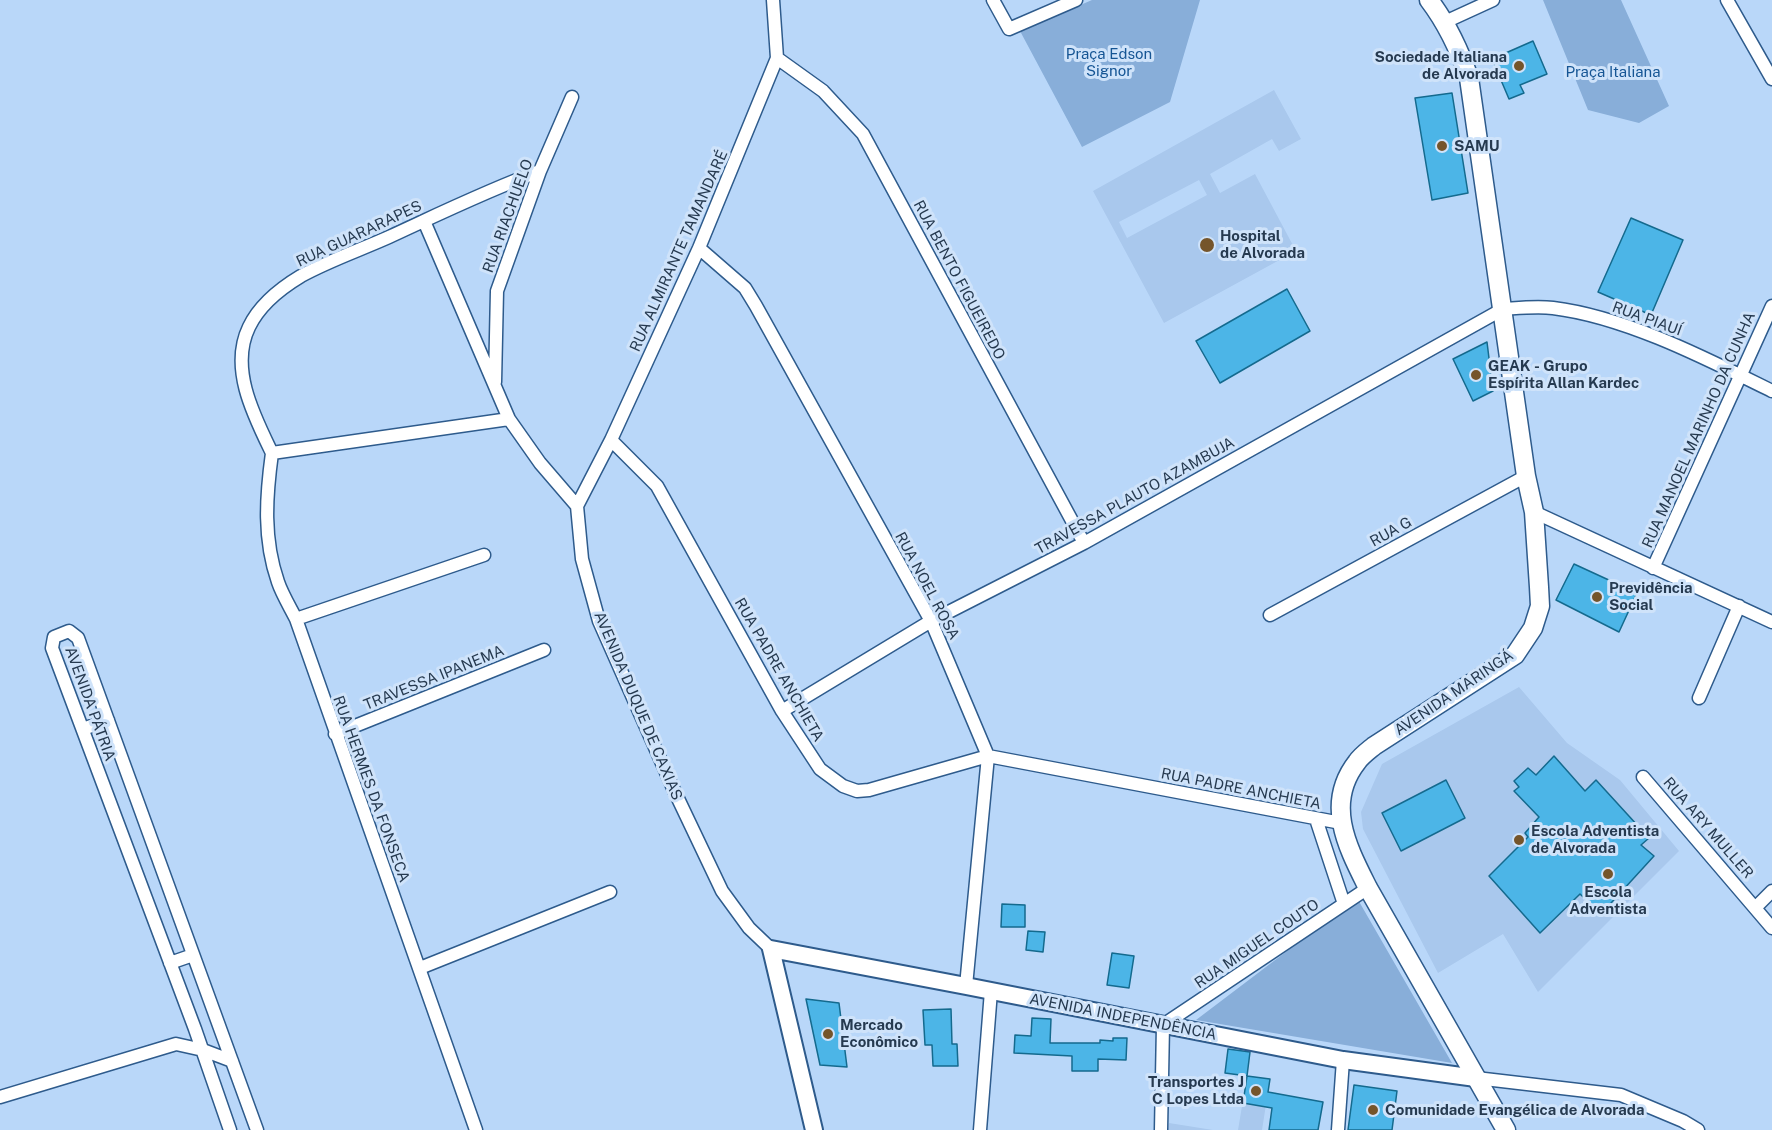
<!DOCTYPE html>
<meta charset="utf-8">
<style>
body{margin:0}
canvas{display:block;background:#b9d7f9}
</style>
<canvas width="1772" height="1130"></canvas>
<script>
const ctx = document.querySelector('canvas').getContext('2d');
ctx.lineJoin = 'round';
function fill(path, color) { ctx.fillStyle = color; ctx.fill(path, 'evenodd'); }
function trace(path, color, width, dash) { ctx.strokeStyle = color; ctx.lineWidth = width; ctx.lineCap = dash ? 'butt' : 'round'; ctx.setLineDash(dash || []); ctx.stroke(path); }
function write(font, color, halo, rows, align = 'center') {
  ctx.font = font + ' "Public Sans",sans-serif'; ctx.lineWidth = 6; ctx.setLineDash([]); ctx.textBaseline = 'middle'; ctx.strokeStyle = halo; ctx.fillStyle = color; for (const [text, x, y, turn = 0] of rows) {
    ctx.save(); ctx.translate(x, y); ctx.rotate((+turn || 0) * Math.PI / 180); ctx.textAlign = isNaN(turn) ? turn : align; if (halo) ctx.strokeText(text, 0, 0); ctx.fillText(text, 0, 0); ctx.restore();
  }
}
const built = new Path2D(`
 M1274,90L1301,139L1279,151L1272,139L1210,174L1220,193L1255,174L1296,251L1164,323L1093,191ZM1199,180L1207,195L1127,238L1119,222Z
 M1519,687L1567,743L1620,780L1679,851L1538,992L1503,934L1438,973L1363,829L1361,812L1382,764Z
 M1247,1076L1270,1079L1262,1130H1238Z
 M1169,1123L1213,1130H1168Z`);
const green = new Path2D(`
 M1092,0H1200L1170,102L1082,147L1020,31Z
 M1543,0H1621L1669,106L1639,123L1588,110Z
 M1357,898L1452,1063L1196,1020Z`);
const building = new Path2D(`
 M1533,41L1547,74L1520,85L1524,93L1509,99L1492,59Z
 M1452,93L1468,193L1432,200L1415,98Z
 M1631,218L1683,240L1651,315L1598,292Z
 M1287,289L1310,331L1220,383L1196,341Z
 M1487,342L1493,391L1473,401L1453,359Z
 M1574,564L1637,593L1619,632L1556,600Z
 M1554,756L1585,791L1596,780L1649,838L1641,845L1654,856L1601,914L1580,894L1540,933L1489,876L1528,837L1525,833L1539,817L1514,791L1519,787L1514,781L1528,768L1536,775Z
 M1446,780L1465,818L1401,851L1382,813Z
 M1002,904L1025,905V927H1001Z
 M1028,931L1045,932L1043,952L1026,950Z
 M1112,953L1134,956L1129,988L1107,985Z
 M806,999L839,1003L847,1067L820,1065Z
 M951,1009L952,1044H957L958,1066H933L932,1045H925L923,1010Z
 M1032,1018L1051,1019L1050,1043H1100V1040L1113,1041V1038H1127L1126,1060L1098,1059V1071H1072V1056L1014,1053L1015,1035L1031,1036Z
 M1228,1049L1250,1052L1247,1076L1225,1073Z
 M1247,1076L1270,1079L1268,1092L1323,1102L1318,1130H1269L1272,1108L1243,1103Z
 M1354,1085L1397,1091L1392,1130H1348Z`);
const minor = new Path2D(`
 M993,0L1009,29L1076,0
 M1727,0L1772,79
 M1445,22L1493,0
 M777,58L823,91L863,134L1084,543
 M424,221L509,419L540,463L577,506L582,559L599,621L673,788L722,891L749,928L771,949
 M699,248L745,288L756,306L931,621L988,756L966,986
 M495,382L497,291L540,171L572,97
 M509,419L272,453C254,416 229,368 249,327C259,306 281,288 301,276C328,261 360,250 389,237C439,214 488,190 540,171
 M611,440L657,486L782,711L820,769L843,786L857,791L869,790L988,756L1341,823
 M272,453C266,497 263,539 278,582C282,594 290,607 296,619L476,1130
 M577,506L611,440L699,248L777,58L773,0
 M1534,512L1772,622
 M1653,568L1772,306
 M1270,615L1526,476
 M296,619L484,555
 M1699,698L1739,606
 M782,711L931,621L1084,543L1503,309C1519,308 1537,306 1553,308C1626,317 1707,359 1772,391
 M83,729L108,720
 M335,734L544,650
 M1643,777L1772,928
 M1316,819L1344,904
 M1756,907L1772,891
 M170,963L193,955
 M420,968L610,892
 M1476,1078L1621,1095L1683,1121L1698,1130
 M0,1097L176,1044L203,1050L232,1061
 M230,1130L195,1029L52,648L54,637L69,631L78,638L257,1130
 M980,1130L991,991
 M1161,1130L1163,1025L1368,888
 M1338,1130L1343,1060`);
const tertiary = new Path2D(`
 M814,1130L771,949L966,986L1343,1060L1476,1078`);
const secondary = new Path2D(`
 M1429,0C1448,25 1459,49 1469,78L1526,476L1534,512L1539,587L1540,606L1533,628L1515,655L1374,746C1368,751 1361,756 1357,762C1324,804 1348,848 1368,888L1506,1130`);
const markers = [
 [1519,66,6,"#75552b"],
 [1442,146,6,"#75552b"],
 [1207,245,8,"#75552b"],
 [1476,375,6,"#75552b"],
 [1597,597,6,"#75552b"],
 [1519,840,6,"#75552b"],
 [1608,874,6,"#75552b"],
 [828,1034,6,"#75552b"],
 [1256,1091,6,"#75552b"],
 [1373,1110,6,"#75552b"]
];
const parkNames = [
 ["Praça Edson",1109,54],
 ["Signor",1109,71],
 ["Praça Italiana",1613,72]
];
const poiNames = [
 ["Sociedade Italiana",1507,57,"right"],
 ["de Alvorada",1507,74,"right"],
 ["SAMU",1454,146],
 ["Hospital",1220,236],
 ["de Alvorada",1220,253],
 ["GEAK - Grupo",1488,366],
 ["Espírita Allan Kardec",1488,383],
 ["Previdência",1609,588],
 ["Social",1609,605],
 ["Escola Adventista",1531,831],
 ["de Alvorada",1531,848],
 ["Escola",1608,892,"center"],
 ["Adventista",1608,909,"center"],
 ["Mercado",840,1025],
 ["Econômico",840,1042],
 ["Transportes J",1244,1082,"right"],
 ["C Lopes Ltda",1244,1099,"right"],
 ["Comunidade Evangélica de Alvorada",1385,1110]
];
const streetNames = [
 ["RUA RIACHUELO",508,216,-70],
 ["RUA GUARARAPES",359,234,-25],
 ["RUA ALMIRANTE TAMANDARÉ",679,251,-66],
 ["RUA BENTO FIGUEIREDO",959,280,62],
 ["RUA PIAUÍ",1647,319,20],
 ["RUA MANOEL MARINHO DA CUNHA",1699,430,-66],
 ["TRAVESSA PLAUTO AZAMBUJA",1135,496,-29],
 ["RUA G",1391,532,-29],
 ["RUA NOEL ROSA",927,586,62],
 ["RUA PADRE ANCHIETA",779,670,60],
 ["TRAVESSA IPANEMA",434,678,-22],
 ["AVENIDA MARINGÁ",1454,693,-34],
 ["AVENIDA PÁTRIA",90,704,70],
 ["AVENIDA DUQUE DE CAXIAS",638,706,67],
 ["RUA HERMES DA FONSECA",371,789,70],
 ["RUA PADRE ANCHIETA",1241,789,11],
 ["RUA ARY MULLER",1708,828,49],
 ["RUA MIGUEL COUTO",1257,944,-34],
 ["AVENIDA INDEPENDÊNCIA",1123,1017,11]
];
fill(built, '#a9c8ed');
fill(green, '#88aed9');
fill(building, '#4cb5e7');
trace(building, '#146a8e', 1.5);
trace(minor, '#2e5b8c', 15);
trace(tertiary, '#2e5b8c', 20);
trace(secondary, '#2e5b8c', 21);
trace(minor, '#fff', 12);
trace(tertiary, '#fff', 16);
trace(secondary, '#fff', 18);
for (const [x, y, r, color] of markers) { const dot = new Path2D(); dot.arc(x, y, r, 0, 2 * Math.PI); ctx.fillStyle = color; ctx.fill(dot); trace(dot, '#cfe3fa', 2); }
write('15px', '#155594', '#cfe3fa', parkNames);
write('bold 15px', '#263a50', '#cfe3fa', poiNames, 'left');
write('15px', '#263a50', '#cfe3fa', streetNames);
</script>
